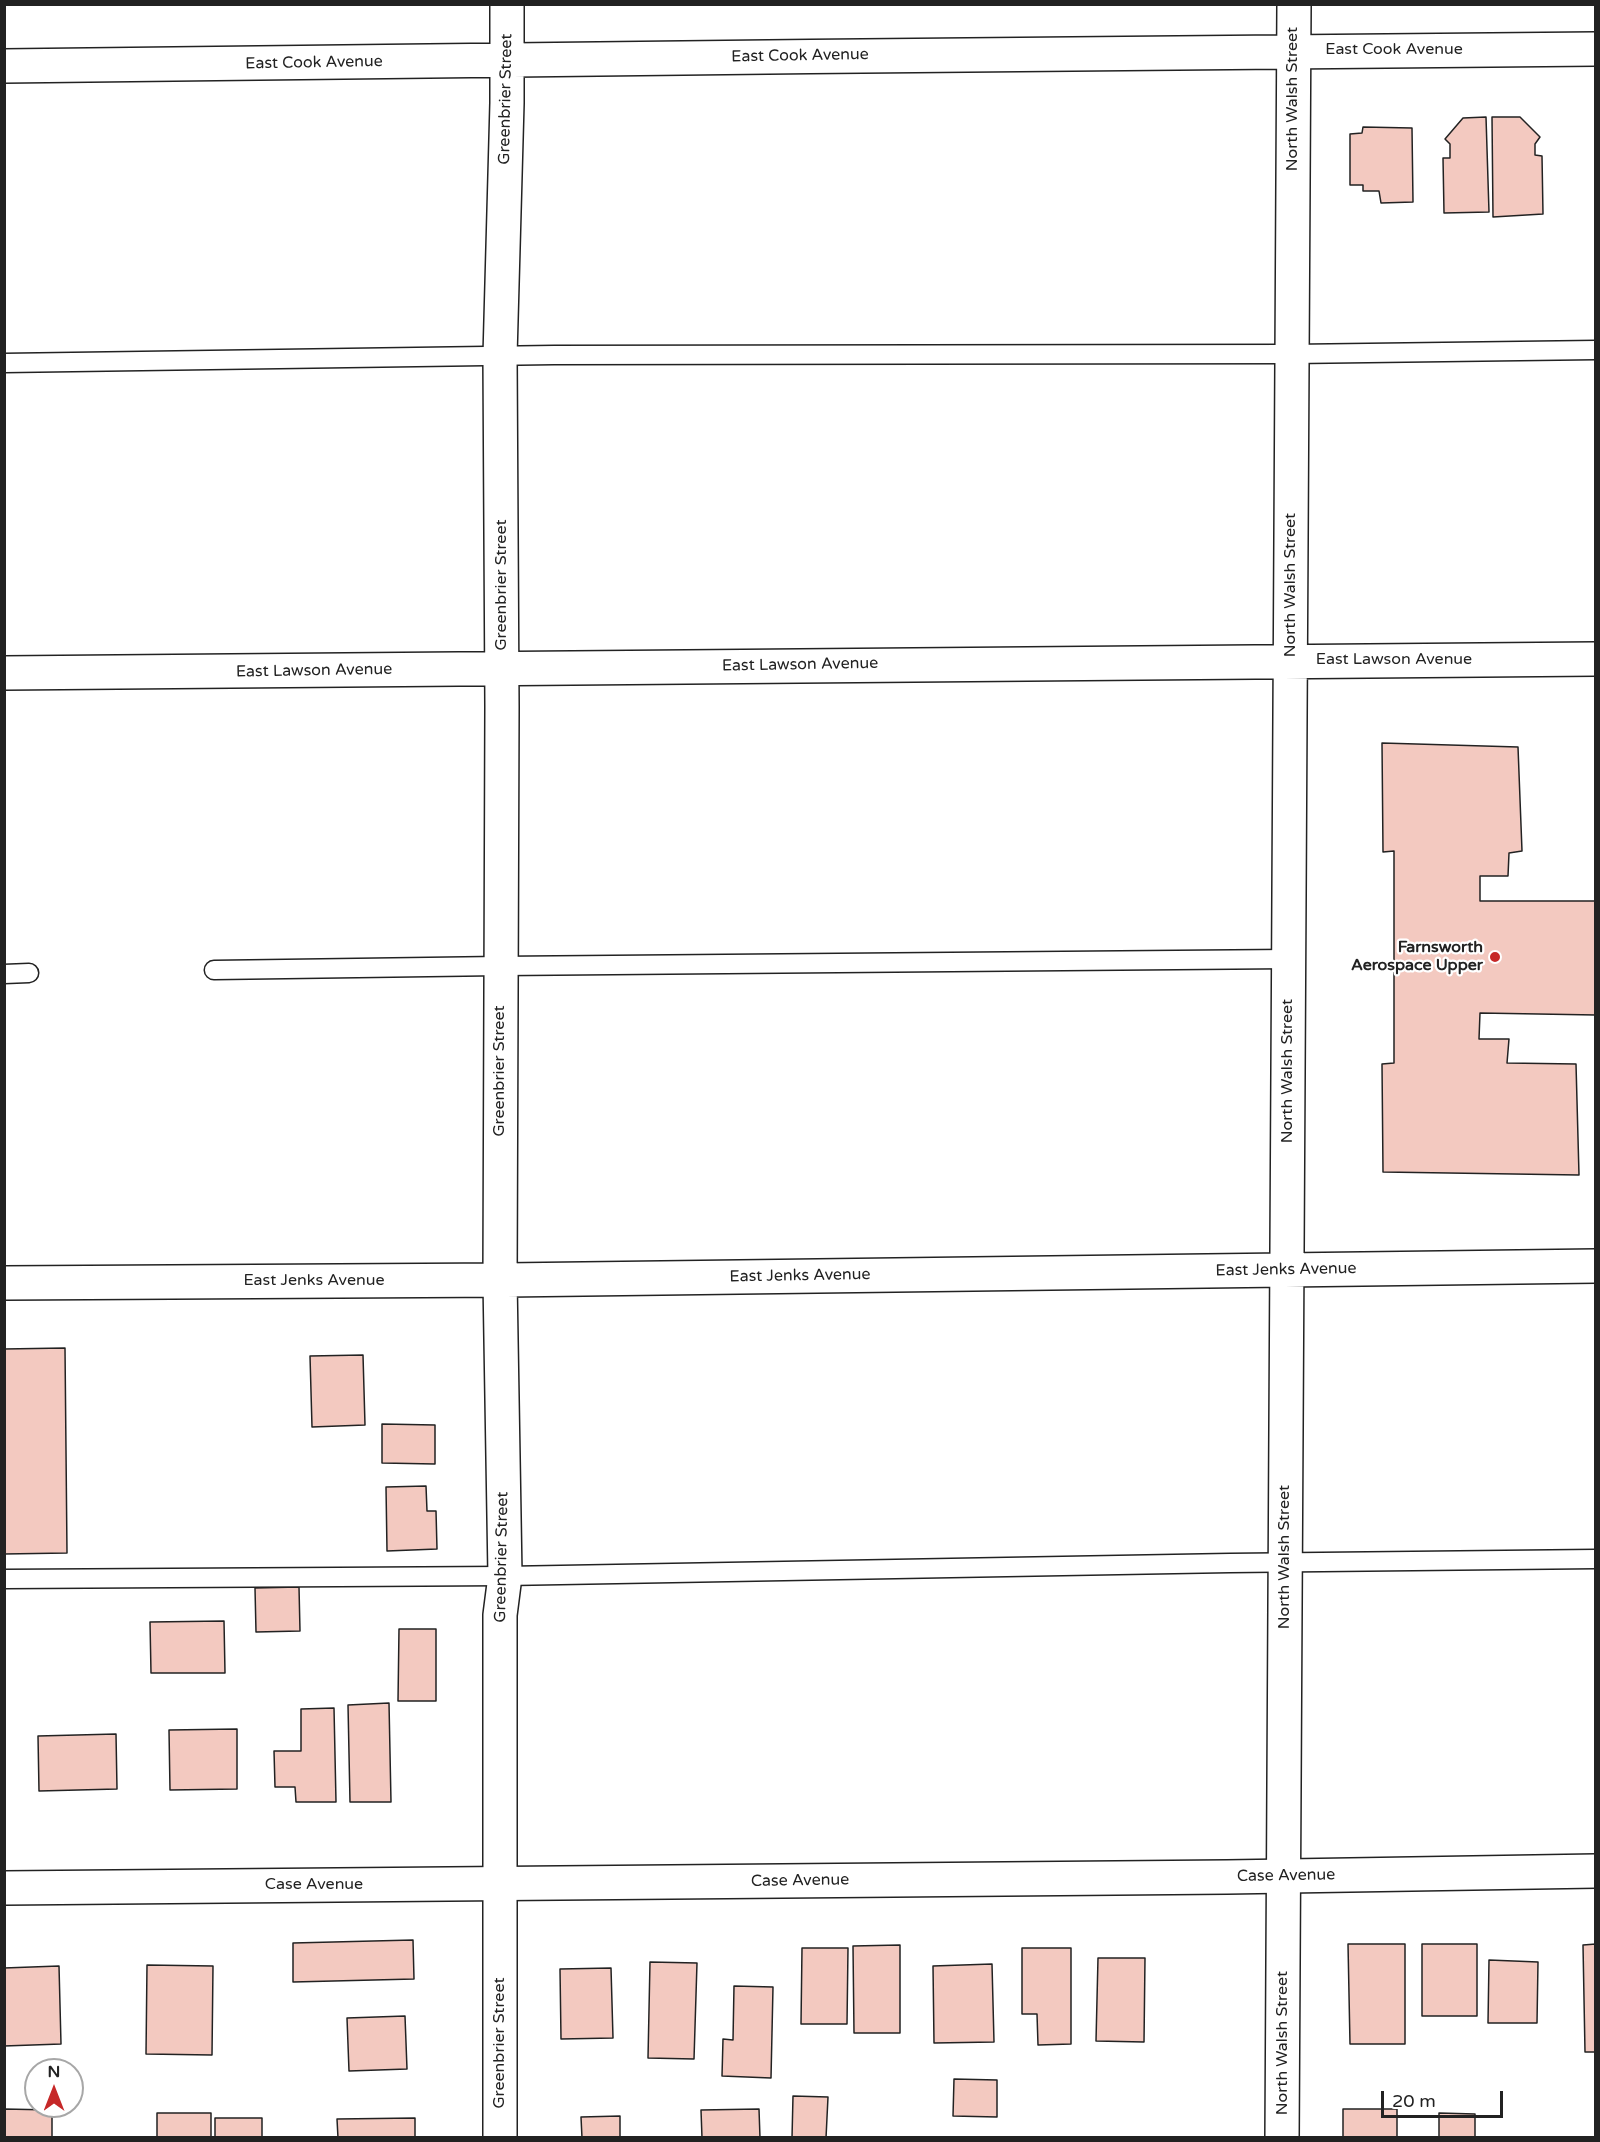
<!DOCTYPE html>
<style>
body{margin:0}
#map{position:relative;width:1600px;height:2142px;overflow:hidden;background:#fff;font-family:"Varela Round",sans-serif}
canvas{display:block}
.frame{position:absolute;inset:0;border:6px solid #222;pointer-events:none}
.north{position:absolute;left:24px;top:2058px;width:60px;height:60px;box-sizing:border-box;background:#fff;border:2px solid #a7a7a7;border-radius:50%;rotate:0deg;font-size:16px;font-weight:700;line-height:24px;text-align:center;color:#222}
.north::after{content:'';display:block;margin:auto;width:21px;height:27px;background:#c62828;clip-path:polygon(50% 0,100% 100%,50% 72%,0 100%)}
.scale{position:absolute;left:1381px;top:2091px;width:122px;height:27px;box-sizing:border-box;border:3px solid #222;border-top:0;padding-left:8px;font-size:18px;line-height:21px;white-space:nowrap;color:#222;-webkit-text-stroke:4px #fff;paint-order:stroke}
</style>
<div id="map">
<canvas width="1600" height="2142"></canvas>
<div class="frame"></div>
<div class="north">N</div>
<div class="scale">20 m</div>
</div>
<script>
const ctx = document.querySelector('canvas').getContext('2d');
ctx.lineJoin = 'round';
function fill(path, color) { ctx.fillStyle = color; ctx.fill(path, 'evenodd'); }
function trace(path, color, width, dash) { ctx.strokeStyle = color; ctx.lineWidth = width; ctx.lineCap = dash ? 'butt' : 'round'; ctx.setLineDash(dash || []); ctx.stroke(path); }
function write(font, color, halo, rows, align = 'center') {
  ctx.font = font + ' "Varela Round",sans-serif'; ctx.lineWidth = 4.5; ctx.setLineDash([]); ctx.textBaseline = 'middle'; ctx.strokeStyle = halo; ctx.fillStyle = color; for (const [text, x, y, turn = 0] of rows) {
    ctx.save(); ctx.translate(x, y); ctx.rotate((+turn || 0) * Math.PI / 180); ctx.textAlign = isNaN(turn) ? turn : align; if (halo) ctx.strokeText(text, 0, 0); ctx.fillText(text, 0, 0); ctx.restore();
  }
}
const building = new Path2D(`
 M1486,117L1489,212L1444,213L1443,158H1450V144L1445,139L1463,118Z
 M1492,117H1520L1540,137L1535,144V155L1542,156L1543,214L1493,217Z
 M1363,127L1412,128L1413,202L1381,203L1379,191H1363V185H1350V134L1362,133Z
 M1382,743L1518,747L1522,851L1509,853L1508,876H1480V901H1596V1015L1480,1013L1479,1039H1509L1507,1063L1576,1064L1579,1175L1383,1172L1382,1064L1394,1063V851L1383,852Z
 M65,1348L67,1553L4,1554V1349Z
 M363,1355L365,1425L312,1427L310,1356Z
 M382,1424L435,1425V1464L382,1463Z
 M426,1486L427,1511H436L437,1549L387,1551L386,1487Z
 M299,1587L300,1631L256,1632L255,1588Z
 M224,1621L225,1673H151L150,1622Z
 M399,1629H436V1701H398Z
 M389,1703L391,1802H350L348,1705Z
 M334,1708L336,1802H296L295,1787H275L274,1751H301V1709Z
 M237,1729V1789L170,1790L169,1730Z
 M116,1734L117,1789L39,1791L38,1736Z
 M413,1940L414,1979L293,1982V1943Z
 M1348,1944H1405V2044H1350Z
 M1422,1944H1477V2016H1422Z
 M1596,1944V2052H1585L1583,1945Z
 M900,1945V2033H854L853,1946Z
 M802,1948H848L847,2024H801Z
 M1022,1948H1071V2044L1038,2045L1037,2014H1022Z
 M1098,1958H1145L1144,2042L1096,2041Z
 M1489,1960L1538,1962L1537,2023H1488Z
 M650,1962L697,1963L694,2059L648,2058Z
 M992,1964L994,2042L934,2043L933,1966Z
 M147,1965L213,1966L212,2055L146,2054Z
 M59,1966L61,2044L4,2046V1968Z
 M611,1968L613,2038L561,2039L560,1969Z
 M734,1986L773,1987L771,2078L722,2076L723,2039L733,2040Z
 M405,2016L407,2069L349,2071L347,2018Z
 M954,2079L997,2080V2117L953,2116Z
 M793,2096L828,2097L826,2138H792Z
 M4,2109L52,2110V2138H4Z
 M759,2109L760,2138H702L701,2110Z
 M1343,2109H1397V2138H1343Z
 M157,2113H211V2138H157Z
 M1439,2113L1475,2114V2138H1439Z
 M620,2116V2138H582L581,2117Z
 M215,2118H262V2138H215Z
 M415,2118V2138H338L337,2119Z`);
const service = new Path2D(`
 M4,363L554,355L1292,354L1596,350
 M214,970L500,966L1289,959
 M4,974L29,973
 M4,1579L505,1576L1230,1563L1596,1559`);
const minor = new Path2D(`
 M4,66C535,61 1065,52 1596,49
 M4,673L1596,659
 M4,1283L506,1280L1596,1266
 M500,2138V1615L505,1576L500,1280L502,707L500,356L507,103V4
 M1282,2138L1294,4`);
const tertiary = new Path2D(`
 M4,1888L1227,1877L1596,1871`);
const markers = [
 [1495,957,6,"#c62828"]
];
const streetNames = [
 ["East Cook Avenue",1394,50],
 ["East Cook Avenue",800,56,-1],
 ["East Cook Avenue",314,63,-1],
 ["Greenbrier Street",506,99,-89],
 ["North Walsh Street",1293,99,-90],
 ["Greenbrier Street",502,585,-90],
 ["North Walsh Street",1291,585,-90],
 ["East Lawson Avenue",1394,660],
 ["East Lawson Avenue",800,665,-1],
 ["East Lawson Avenue",314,671,-1],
 ["Greenbrier Street",500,1071,-90],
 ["North Walsh Street",1288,1071,-90],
 ["East Jenks Avenue",1286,1270,-1],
 ["East Jenks Avenue",800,1276,-1],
 ["East Jenks Avenue",314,1281],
 ["Greenbrier Street",502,1557,-89],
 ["North Walsh Street",1285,1557,-90],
 ["Case Avenue",1286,1876,-1],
 ["Case Avenue",800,1881,-1],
 ["Case Avenue",314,1885],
 ["Greenbrier Street",500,2043,-90],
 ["North Walsh Street",1283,2043,-90]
];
const poiNames = [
 ["Farnsworth",1483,948],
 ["Aerospace Upper",1483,966]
];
fill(building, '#f3c9c0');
trace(building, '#222', 1.5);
trace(service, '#222', 21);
trace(minor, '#222', 36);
trace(tertiary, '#222', 36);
trace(service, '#fff', 18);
trace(minor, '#fff', 33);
trace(tertiary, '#fff', 33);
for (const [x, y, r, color] of markers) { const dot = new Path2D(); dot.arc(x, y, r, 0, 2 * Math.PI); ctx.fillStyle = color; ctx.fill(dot); trace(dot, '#fff', 2); }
write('16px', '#222', '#fff', streetNames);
write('bold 16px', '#222', '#fff', poiNames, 'right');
</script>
